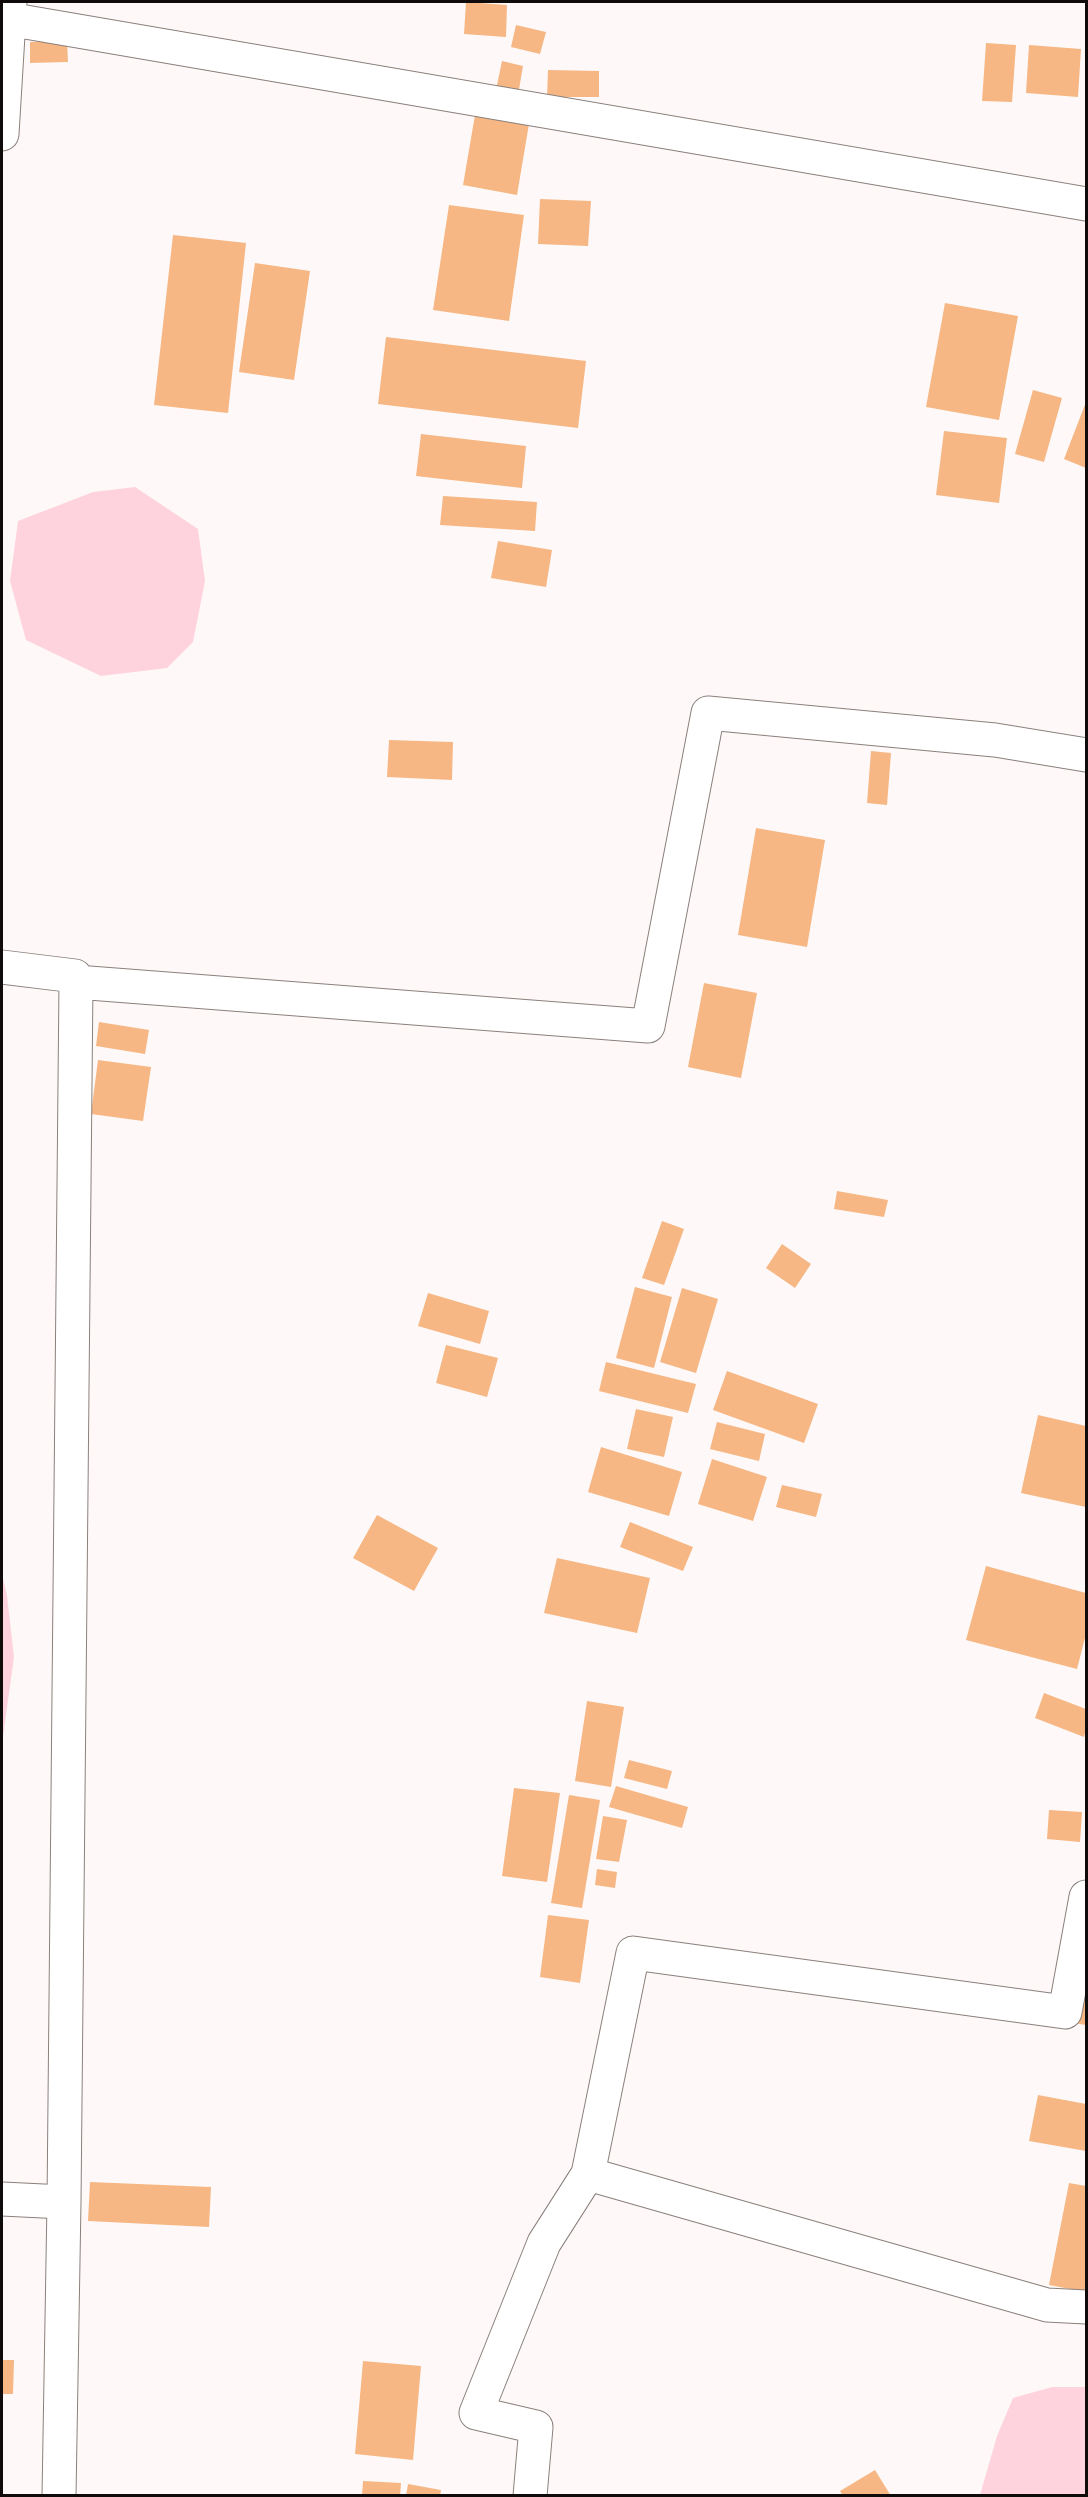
<!DOCTYPE html>
<style>
body{margin:0}
#map{position:relative;width:1088px;height:2497px;overflow:hidden;background:#fef9f8;font-family:"Fira Sans Condensed",sans-serif}
canvas{display:block}
.frame{position:absolute;inset:0;border:3px solid #0f0b0a;pointer-events:none}
</style>
<div id="map">
<canvas width="1088" height="2497"></canvas>
<div class="frame"></div>
</div>
<script>
const ctx = document.querySelector('canvas').getContext('2d');
ctx.lineJoin = 'round';
function fill(path, color) { ctx.fillStyle = color; ctx.fill(path, 'evenodd'); }
function trace(path, color, width, dash) { ctx.strokeStyle = color; ctx.lineWidth = width; ctx.lineCap = dash ? 'butt' : 'round'; ctx.setLineDash(dash || []); ctx.stroke(path); }
const water = new Path2D(`
 M135,487L198,529L205,581L193,642L167,668L101,676L26,640L10,581L18,521L93,492Z
 M2,1574L7,1595L14,1657L2,1744Z
 M1052,2387H1086V2495H980L997,2436L1013,2398Z`);
const building = new Path2D(`
 M466,2L507,5L506,37L464,34Z
 M516,25L546,32L540,54L511,47Z
 M67,41L68,62L30,63V42Z
 M986,43L1016,45L1012,102L982,101Z
 M1029,45L1081,49L1078,97L1026,93Z
 M502,61L523,66L518,95L496,90Z
 M548,70L599,71V97H547Z
 M475,115L529,124L517,195L463,185Z
 M540,199L591,201L588,246L538,244Z
 M449,205L524,215L509,321L433,310Z
 M173,235L246,243L228,413L154,405Z
 M255,263L310,271L294,380L239,372Z
 M945,303L1018,316L999,420L926,407Z
 M386,337L586,361L578,428L378,404Z
 M1033,390L1062,398L1044,462L1015,454Z
 M1086,402V468L1064,459Z
 M944,431L1007,438L999,503L936,495Z
 M421,434L526,446L522,488L416,476Z
 M443,496L537,502L535,531L440,525Z
 M498,541L552,550L546,587L491,578Z
 M389,740L453,742L452,780L387,777Z
 M871,751L891,753L887,805L867,803Z
 M756,828L825,840L807,947L738,935Z
 M704,983L757,993L741,1078L688,1067Z
 M99,1022L149,1030L145,1054L96,1046Z
 M98,1060L151,1067L143,1121L91,1114Z
 M837,1191L888,1200L884,1217L834,1209Z
 M662,1221L684,1229L664,1285L642,1278Z
 M782,1244L811,1264L795,1288L766,1268Z
 M635,1287L672,1297L654,1368L616,1358Z
 M682,1288L718,1299L696,1373L660,1362Z
 M428,1293L489,1311L480,1344L418,1326Z
 M446,1345L498,1358L487,1397L436,1383Z
 M606,1362L696,1384L688,1413L599,1391Z
 M727,1371L818,1404L804,1443L713,1410Z
 M636,1409L673,1417L664,1457L627,1449Z
 M1038,1415L1086,1426V1507L1021,1493Z
 M717,1422L765,1434L759,1461L710,1449Z
 M601,1447L682,1472L669,1516L588,1492Z
 M712,1459L767,1477L753,1521L698,1504Z
 M782,1485L822,1494L816,1517L776,1507Z
 M377,1515L438,1548L414,1591L353,1558Z
 M630,1522L693,1547L683,1571L620,1547Z
 M557,1558L650,1578L637,1633L544,1613Z
 M986,1566L1086,1593V1634L1077,1669L966,1640Z
 M1044,1693L1086,1709V1729L1084,1737L1035,1718Z
 M587,1701L624,1707L611,1787L575,1781Z
 M629,1760L672,1771L667,1789L624,1778Z
 M616,1786L688,1807L682,1828L609,1807Z
 M514,1788L560,1793L547,1882L502,1876Z
 M569,1795L600,1800L582,1908L551,1903Z
 M1049,1810L1082,1812L1080,1842L1047,1839Z
 M603,1816L627,1820L619,1862L596,1859Z
 M597,1869L617,1872L615,1888L595,1885Z
 M548,1915L589,1920L580,1983L540,1977Z
 M1078,1995L1086,1996V2025L1073,2023Z
 M1038,2095L1086,2104V2151L1029,2141Z
 M90,2182L211,2187L209,2227L88,2221Z
 M1069,2183L1086,2186V2292L1049,2285Z
 M2,2360H14L13,2394H2Z
 M363,2361L421,2366L413,2460L355,2454Z
 M875,2470L891,2496H843L840,2491Z
 M363,2481L401,2483L400,2496H362Z
 M408,2484L441,2490L440,2496H406Z`);
const street = new Path2D(`
 M8,19L1086,204
 M2,134L10,2
 M2,967L75,976L76,982L64,2202L59,2496
 M76,982L648,1026L708,713L995,740L1086,755
 M588,2174L1047,2305L1086,2307
 M2,2199L64,2202
 M530,2496L536,2427L476,2413L544,2243L588,2174L633,1953L1065,2012L1086,1897`);
fill(water, '#fed3de');
fill(building, '#f6b784');
trace(street, '#8a807c', 35);
trace(street, '#fff', 33);
</script>
